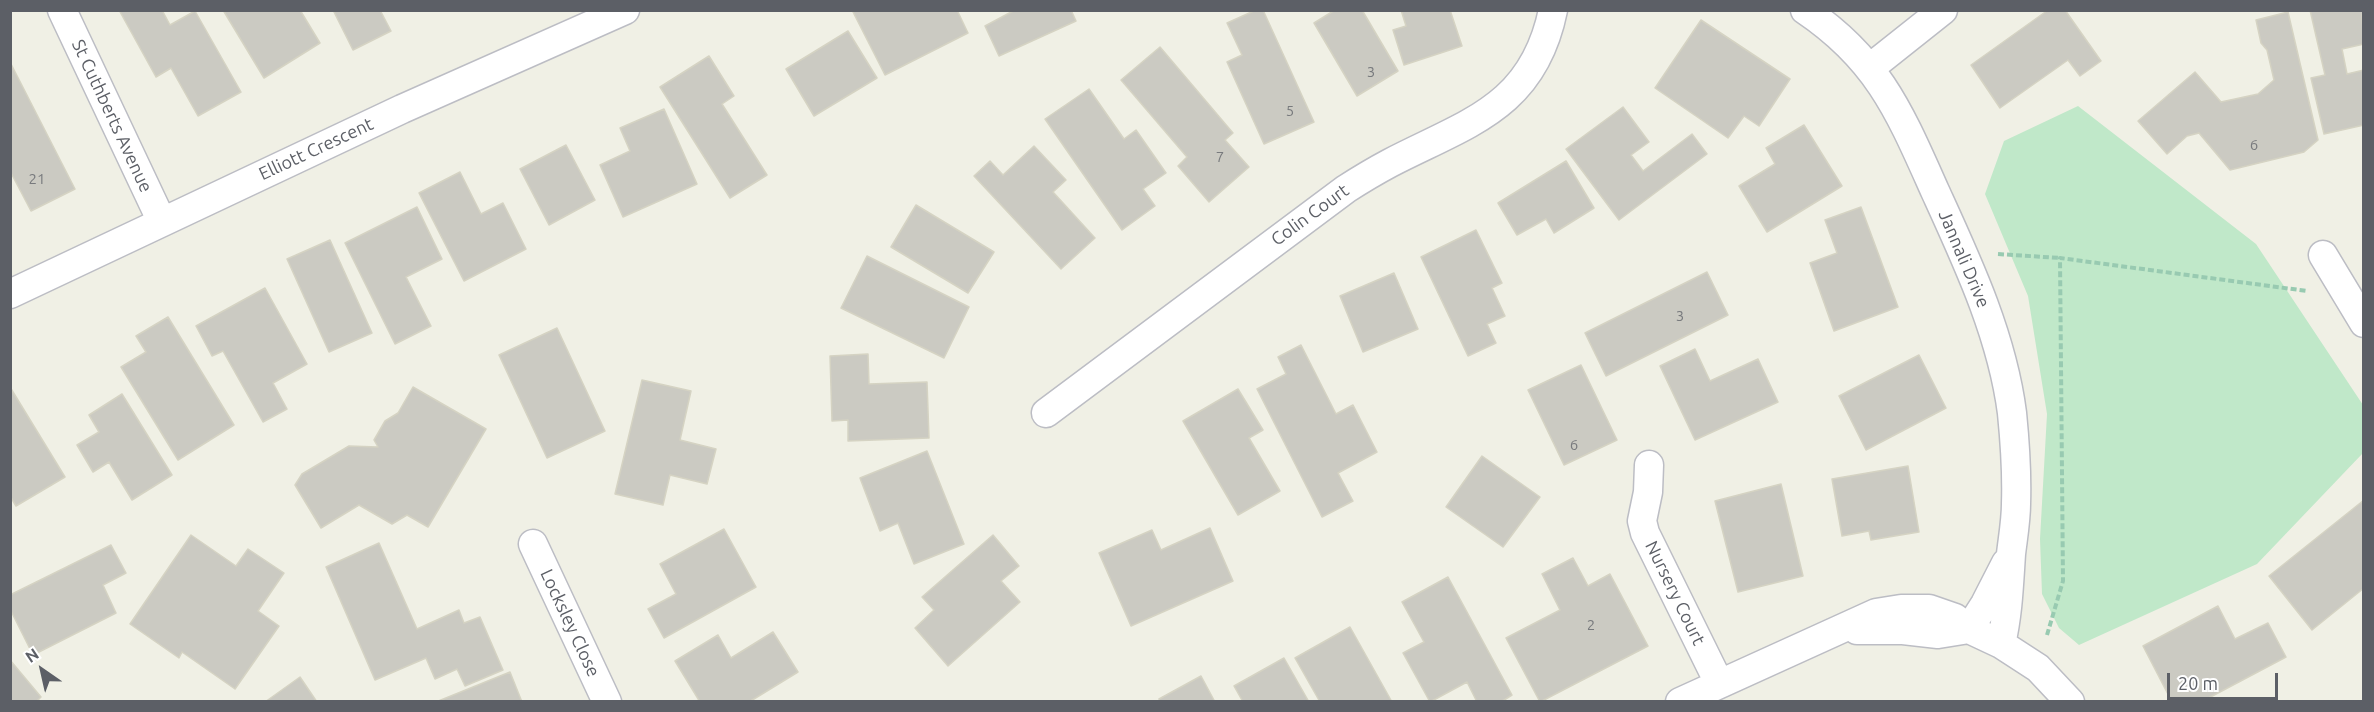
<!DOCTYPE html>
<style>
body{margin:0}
#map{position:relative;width:2374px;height:712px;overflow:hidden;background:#f0f0e5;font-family:Ubuntu,sans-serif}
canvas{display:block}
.frame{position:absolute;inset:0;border:12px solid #5c5f66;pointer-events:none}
.north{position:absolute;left:12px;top:640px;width:60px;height:60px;-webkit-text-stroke:4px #fff;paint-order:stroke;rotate:326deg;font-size:16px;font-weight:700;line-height:24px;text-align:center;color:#5c5f66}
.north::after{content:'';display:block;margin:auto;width:21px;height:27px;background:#5c5f66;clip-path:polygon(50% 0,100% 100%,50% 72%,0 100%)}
.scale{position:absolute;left:2167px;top:673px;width:111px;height:27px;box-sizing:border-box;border:3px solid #5c5f66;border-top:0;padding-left:8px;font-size:18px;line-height:21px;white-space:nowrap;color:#5c5f66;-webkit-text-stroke:4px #fff;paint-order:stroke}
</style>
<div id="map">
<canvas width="2374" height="712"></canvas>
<div class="frame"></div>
<div class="north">N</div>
<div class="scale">20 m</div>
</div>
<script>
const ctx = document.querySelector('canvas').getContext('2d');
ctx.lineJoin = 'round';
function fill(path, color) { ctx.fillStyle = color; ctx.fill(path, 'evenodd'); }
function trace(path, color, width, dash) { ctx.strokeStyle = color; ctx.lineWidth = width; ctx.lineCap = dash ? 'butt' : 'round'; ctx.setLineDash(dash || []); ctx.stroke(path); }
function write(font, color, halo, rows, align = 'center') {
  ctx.font = font + ' Ubuntu,sans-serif'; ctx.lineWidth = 4.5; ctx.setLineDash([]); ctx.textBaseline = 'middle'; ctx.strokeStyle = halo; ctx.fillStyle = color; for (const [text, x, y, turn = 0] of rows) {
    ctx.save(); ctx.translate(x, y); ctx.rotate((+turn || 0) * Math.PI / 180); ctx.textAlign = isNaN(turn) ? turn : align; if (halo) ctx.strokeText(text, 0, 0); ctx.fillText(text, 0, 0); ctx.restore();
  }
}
const green = new Path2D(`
 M2078,106L2256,244L2363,405V453L2257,564L2079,645L2059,628L2042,594L2040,539L2047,414L2028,296L1985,194L2004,141Z`);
const building = new Path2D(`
 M119,10H162L170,25L195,11L241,92L198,116L171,68L156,77Z
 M223,10H300L320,43L264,78Z
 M333,10H380L391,31L353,50Z
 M852,10H957L968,33L885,75Z
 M1071,10L1076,21L999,56L985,26L1015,10Z
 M1256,10H1263L1314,122L1264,144L1227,62L1242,55L1227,23Z
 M1335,10H1362L1398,71L1357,96L1314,23Z
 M1401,10H1450L1462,46L1404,65L1393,30L1406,26Z
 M2048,10H2065L2101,61L2080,76L2068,60L2000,108L1971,65Z
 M2310,10H2364L2362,15L2364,44L2342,49L2347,74L2364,70V125L2324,134L2311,78L2325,75Z
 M2288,12L2318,140L2304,152L2230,170L2199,133L2187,136L2167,154L2138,121L2195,72L2221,102L2258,94L2274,80L2267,50L2261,43L2256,20Z
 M1701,20L1790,79L1759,126L1744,116L1728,138L1655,88Z
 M848,31L877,78L814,116L786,69Z
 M1160,47L1233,133L1225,140L1249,167L1209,202L1178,166L1187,157L1121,80Z
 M709,56L734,96L722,104L767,175L730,198L660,87Z
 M10,62L75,189L31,211L10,171Z
 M1089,89L1124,139L1136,130L1166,173L1143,189L1155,206L1122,230L1045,119Z
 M1623,107L1649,142L1631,155L1643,171L1692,134L1707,154L1619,220L1566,149Z
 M664,109L697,184L623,217L600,165L630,151L620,128Z
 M1804,125L1842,186L1767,232L1739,186L1775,164L1766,148Z
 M566,145L595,200L549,225L520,169Z
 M1034,146L1066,180L1053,192L1095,238L1061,269L974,176L990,161L1003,175Z
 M1566,161L1594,208L1554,233L1546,219L1517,235L1498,203Z
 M460,172L481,214L503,203L526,249L464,281L419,193Z
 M916,205L994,252L968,293L891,247Z
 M417,207L442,259L406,277L431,326L395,344L345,243Z
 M1861,207L1898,307L1834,331L1810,263L1837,253L1825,220Z
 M1476,230L1502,283L1492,288L1505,316L1487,324L1496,343L1468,356L1421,257Z
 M330,240L372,333L329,352L287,259Z
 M867,256L969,307L944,358L841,308Z
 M1707,272L1728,315L1606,376L1585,333Z
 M1394,273L1418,329L1363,352L1340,296Z
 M265,288L307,364L273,383L287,409L263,422L223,351L212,356L196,326Z
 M168,317L234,425L178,460L121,367L146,352L136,336Z
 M557,328L605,431L547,458L499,355Z
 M1301,345L1336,414L1353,405L1377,452L1338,473L1353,501L1322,517L1257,389L1286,374L1278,357Z
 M1695,349L1710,381L1758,359L1778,402L1695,440L1660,366Z
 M868,354L869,384L927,382L929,438L848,441V420L832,421L830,356Z
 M1919,355L1946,408L1866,450L1839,396Z
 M1581,365L1617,440L1564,465L1528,390Z
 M642,380L691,391L680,440L716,449L707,484L670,475L663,505L615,494Z
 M10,387L65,477L16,506L10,496Z
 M413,387L486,429L428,527L407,515L392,524L359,505L321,528L295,485L302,474L349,446L378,447L374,440L385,421L398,413Z
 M1238,389L1263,430L1249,438L1280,491L1238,515L1183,421Z
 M122,394L172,475L132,500L109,462L93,472L77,445L99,432L89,415Z
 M927,451L964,544L914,564L898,523L880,531L860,478Z
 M1482,456L1540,497L1503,547L1446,507Z
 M1908,466L1919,532L1871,540L1869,531L1842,536L1832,479Z
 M1781,484L1803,576L1738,592L1715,501Z
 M2364,500V588L2312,630L2269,576Z
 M1210,528L1233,581L1131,626L1099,553L1152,530L1161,550Z
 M724,529L756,587L664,638L648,609L676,594L660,564Z
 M191,535L236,566L248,549L284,573L258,611L279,626L235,689L182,652L179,658L130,624Z
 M993,535L1019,566L1001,581L1020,602L948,666L915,628L934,610L922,597Z
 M379,543L417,629L459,610L464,623L480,617L503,670L465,686L457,669L435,679L426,658L375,680L326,567Z
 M111,545L126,573L103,585L116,613L33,655L10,609V595Z
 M1573,558L1588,586L1610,574L1648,646L1540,702L1506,638L1560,610L1542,574Z
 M1448,577L1512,695L1501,702H1477L1467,682L1430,702L1403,653L1424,642L1402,602Z
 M2218,606L2235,639L2268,623L2286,657L2201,702H2172L2143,646Z
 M1350,627L1392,702H1320L1295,658Z
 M773,632L798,672L749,702H700L675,661L718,635L731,658Z
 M1284,658L1309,702H1243L1234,686Z
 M10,660L41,697L36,702H10Z
 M510,672L522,702H436Z
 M1201,676L1215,702H1160L1159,699Z
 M300,677L317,702H265Z`);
const path = new Path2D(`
 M1998,254L2060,258
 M2047,635L2063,581L2060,258L2307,291`);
const street = new Path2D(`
 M62,10L162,222
 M1805,10C1879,60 1900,113 1935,191C1967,261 2002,335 2012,413C2015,443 2017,474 2016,504C2016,520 2013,537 2011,554C2009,584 2008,614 2001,644
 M1870,68L1943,10
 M2323,255L2364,323
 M10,294L402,109L625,10
 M1046,413L1346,189C1360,180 1375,171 1390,163C1467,123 1533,108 1553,10
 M1649,465L1648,492L1642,521L1645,533L1719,683
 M533,544L607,702
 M1969,629L1985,604L2006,563
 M1857,630H1903L1938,634L1969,629
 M1680,702L1876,613L1901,609H1929L1955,618L1969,629L2001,644L2038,668L2070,702`);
const numberNames = [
 ["3",1371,72],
 ["5",1290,111],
 ["6",2254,145],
 ["7",1220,157],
 ["21",37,179],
 ["3",1680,316],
 ["6",1574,445],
 ["2",1591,625]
];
const streetNames = [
 ["St Cuthberts Avenue",112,116,65],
 ["Elliott Crescent",316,149,-25],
 ["Colin Court",1310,215,-36],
 ["Jannali Drive",1964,259,67],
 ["Nursery Court",1675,593,64],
 ["Locksley Close",570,623,65]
];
fill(green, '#c0e8c9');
fill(building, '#cbcac2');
trace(building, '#d5d3c3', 1.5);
trace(street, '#bcbdc4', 31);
trace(path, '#98cab1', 4, [6, 3]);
trace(street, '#fff', 28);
write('15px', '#787a7d', null, numberNames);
write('18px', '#5c5f66', '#fff', streetNames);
</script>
